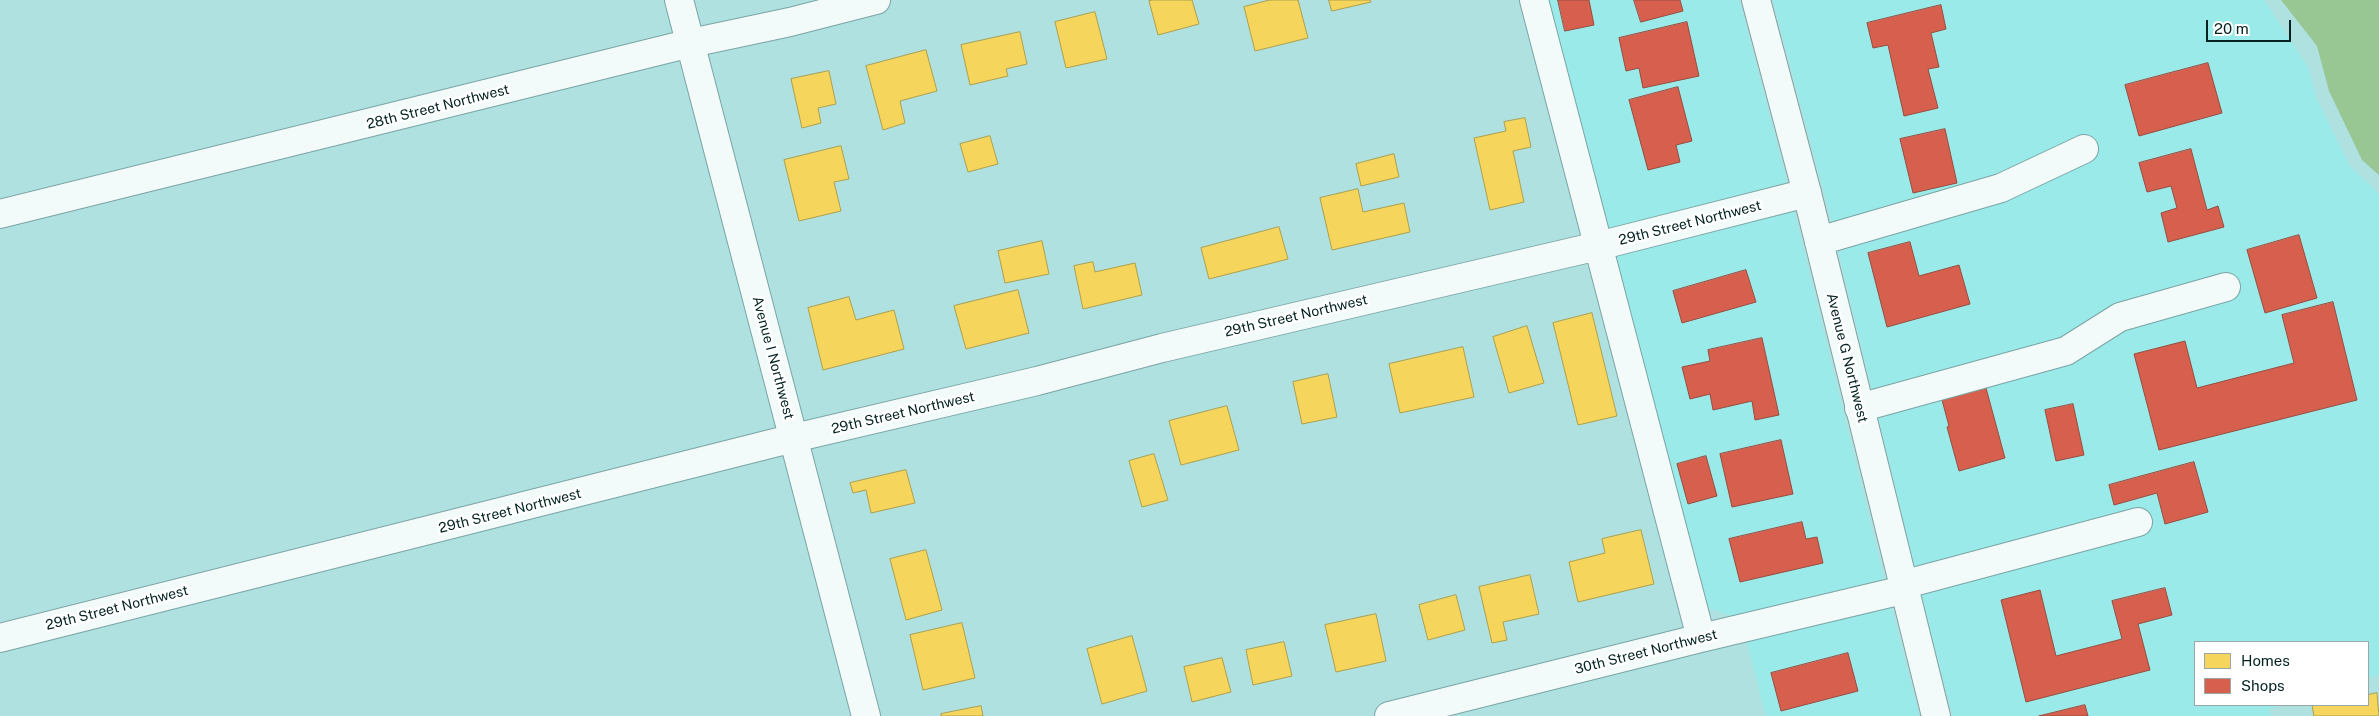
<!DOCTYPE html>
<style>
body{margin:0}
#map{position:relative;width:2379px;height:716px;overflow:hidden;background:#afe1e1;font-family:"Public Sans",sans-serif}
canvas{display:block}
.legend{position:absolute;left:2194px;top:641px;width:175px;height:65px;box-sizing:border-box;background:#fff;border:1px solid #9ba7a7;margin:0;padding:6px 9px;list-style:none;font-size:15px;color:#042222}
.legend li{display:flex;align-items:center;gap:10px;height:25px}
.legend b{width:25px;border:1px solid #9ba7a7}
.scale{position:absolute;left:2206px;top:20px;width:85px;height:22px;box-sizing:border-box;border:2px solid #042222;border-top:0;padding-left:6px;font-size:15px;line-height:18px;white-space:nowrap;color:#042222;-webkit-text-stroke:4px #fff;paint-order:stroke}
</style>
<div id="map">
<canvas width="2379" height="716"></canvas>
<ul class="legend">
<li><b style="height:14px;background:#f6d55c"></b>Homes</li>
<li><b style="height:14px;background:#d6604d"></b>Shops</li>
</ul>
<div class="scale">20 m</div>
</div>
<script>
const ctx = document.querySelector('canvas').getContext('2d');
ctx.lineJoin = 'round';
function fill(path, color) { ctx.fillStyle = color; ctx.fill(path, 'evenodd'); }
function trace(path, color, width, dash) { ctx.strokeStyle = color; ctx.lineWidth = width; ctx.lineCap = dash ? 'butt' : 'round'; ctx.setLineDash(dash || []); ctx.stroke(path); }
function write(font, color, halo, rows, align = 'center') {
  ctx.font = font + ' "Public Sans",sans-serif'; ctx.lineWidth = 5; ctx.setLineDash([]); ctx.textBaseline = 'middle'; ctx.strokeStyle = halo; ctx.fillStyle = color; for (const [text, x, y, turn = 0] of rows) {
    ctx.save(); ctx.translate(x, y); ctx.rotate((+turn || 0) * Math.PI / 180); ctx.textAlign = isNaN(turn) ? turn : align; if (halo) ctx.strokeText(text, 0, 0); ctx.fillText(text, 0, 0); ctx.restore();
  }
}
const built = new Path2D(`
 M1541,0H1739L1787,183L1602,230Z
 M1773,0H2264L2308,67L2316,97L2349,165L2379,194V675L2368,678V642H2195V705H2283L2269,709L2271,716H1953L1919,586L1827,203Z
 M1794,211L1884,579L1731,616L1698,604L1609,258Z
 M1891,607L1919,716H1766L1747,642Z`);
const water = new Path2D(`
 M2281,0H2379V175L2362,160L2329,91L2317,46Z`);
const homes = new Path2D(`
 M1153,0H1192L1199,24L1158,35L1149,1Z
 M1270,0H1298L1308,38L1255,51L1244,7Z
 M1329,0H1370L1371,2L1332,11Z
 M1095,12L1107,59L1066,68L1055,22Z
 M1020,32L1027,64L1006,69L1008,76L970,85L961,45Z
 M926,50L937,91L900,101L905,123L883,130L866,66Z
 M829,71L836,104L818,108L821,123L802,128L791,79Z
 M1525,118L1531,147L1513,151L1524,202L1490,210L1474,138L1506,131L1504,122Z
 M990,136L998,164L968,172L960,144Z
 M841,146L849,179L834,182L841,211L799,221L784,160Z
 M1394,154L1399,177L1361,186L1356,164Z
 M1358,189L1363,212L1404,203L1410,232L1332,250L1320,198Z
 M1279,227L1288,259L1209,279L1201,248Z
 M1042,241L1049,274L1005,283L998,251Z
 M1093,262L1095,272L1135,263L1142,295L1083,309L1074,266Z
 M1018,290L1029,333L966,349L954,306Z
 M849,297L856,320L894,310L904,349L823,370L808,308Z
 M1592,313L1617,416L1578,425L1553,323Z
 M1527,326L1544,383L1509,393L1493,337Z
 M1463,347L1474,397L1400,413L1389,364Z
 M1328,374L1337,417L1302,424L1293,382Z
 M1227,406L1239,450L1181,465L1169,421Z
 M1154,454L1168,500L1142,507L1129,461Z
 M906,470L915,503L871,513L866,490L853,493L850,483Z
 M1641,530L1654,584L1578,602L1569,562L1605,553L1602,539Z
 M926,550L942,610L906,620L890,559Z
 M1530,575L1539,614L1503,622L1507,640L1492,643L1479,587Z
 M1456,595L1465,630L1428,640L1419,605Z
 M1376,614L1386,661L1336,672L1325,625Z
 M962,623L975,678L923,690L910,635Z
 M1132,636L1147,691L1102,704L1087,649Z
 M1284,642L1292,676L1253,685L1246,650Z
 M1222,658L1231,692L1192,702L1184,667Z
 M2377,693L2379,716H2314L2312,705H2368V695Z
 M981,706L983,716H941V714Z`);
const shops = new Path2D(`
 M1558,0H1589L1594,25L1565,31Z
 M1634,0H1680L1683,11L1641,22Z
 M1941,5L1946,29L1931,33L1939,67L1928,69L1938,108L1904,116L1888,45L1873,48L1867,23Z
 M1687,22L1699,76L1643,88L1639,68L1626,71L1619,38Z
 M2208,63L2222,113L2139,136L2125,85Z
 M1678,87L1692,141L1676,145L1680,162L1648,170L1629,100Z
 M1945,129L1957,183L1913,193L1900,139Z
 M2191,149L2207,210L2218,206L2224,227L2168,242L2161,213L2177,208L2171,186L2147,192L2139,163Z
 M2299,235L2317,298L2265,313L2247,250Z
 M1910,242L1919,276L1959,265L1970,304L1887,327L1868,253Z
 M1746,270L1756,302L1682,323L1673,291Z
 M2333,302L2357,400L2159,450L2134,354L2185,341L2197,388L2294,363L2282,315Z
 M1762,338L1779,415L1755,420L1752,401L1713,410L1710,394L1690,399L1682,367L1710,361L1708,350Z
 M1986,388L2005,458L1959,471L1947,427L1949,426L1942,400Z
 M2073,404L2084,455L2056,461L2045,410Z
 M1781,440L1793,494L1732,507L1720,454Z
 M1706,456L1717,496L1688,504L1677,464Z
 M2194,462L2208,512L2165,524L2157,493L2114,505L2109,485Z
 M1802,522L1806,539L1817,537L1823,563L1740,582L1729,539Z
 M2165,588L2172,615L2138,624L2150,670L2026,702L2001,600L2040,590L2056,656L2122,639L2112,601Z
 M1848,653L1858,691L1781,711L1771,673Z
 M2085,705L2088,716H2039Z`);
const minor = new Path2D(`
 M679,0L866,716
 M1534,0L1701,638
 M0,214L691,43L790,22L876,0
 M1819,241L2001,188L2084,149
 M1859,408L2066,351L2120,317L2226,287
 M1902,585L2138,522
 M0,638L794,438L1037,381L1162,348L1598,246L1807,193
 M1389,716L1701,638L1903,590`);
const major = new Path2D(`
 M1756,0L1807,193L1936,716`);
const streetNames = [
 ["28th Street Northwest",438,107,-14],
 ["29th Street Northwest",1690,223,-14],
 ["29th Street Northwest",1296,316,-13],
 ["Avenue I Northwest",773,358,75],
 ["Avenue G Northwest",1847,358,76],
 ["29th Street Northwest",903,413,-13],
 ["29th Street Northwest",510,511,-14],
 ["29th Street Northwest",117,608,-14],
 ["30th Street Northwest",1646,652,-14]
];
fill(built, '#9aeae9');
fill(water, '#98c793');
fill(homes, '#f6d55c');
trace(homes, '#ad9f4b', 1);
fill(shops, '#d6604d');
trace(shops, '#974d40', 1);
trace(minor, '#7ba4a4', 30);
trace(major, '#7ba4a4', 30);
trace(minor, '#f3fafa', 28);
trace(major, '#f3fafa', 28);
write('14px', '#042222', '#fff', streetNames);
</script>
